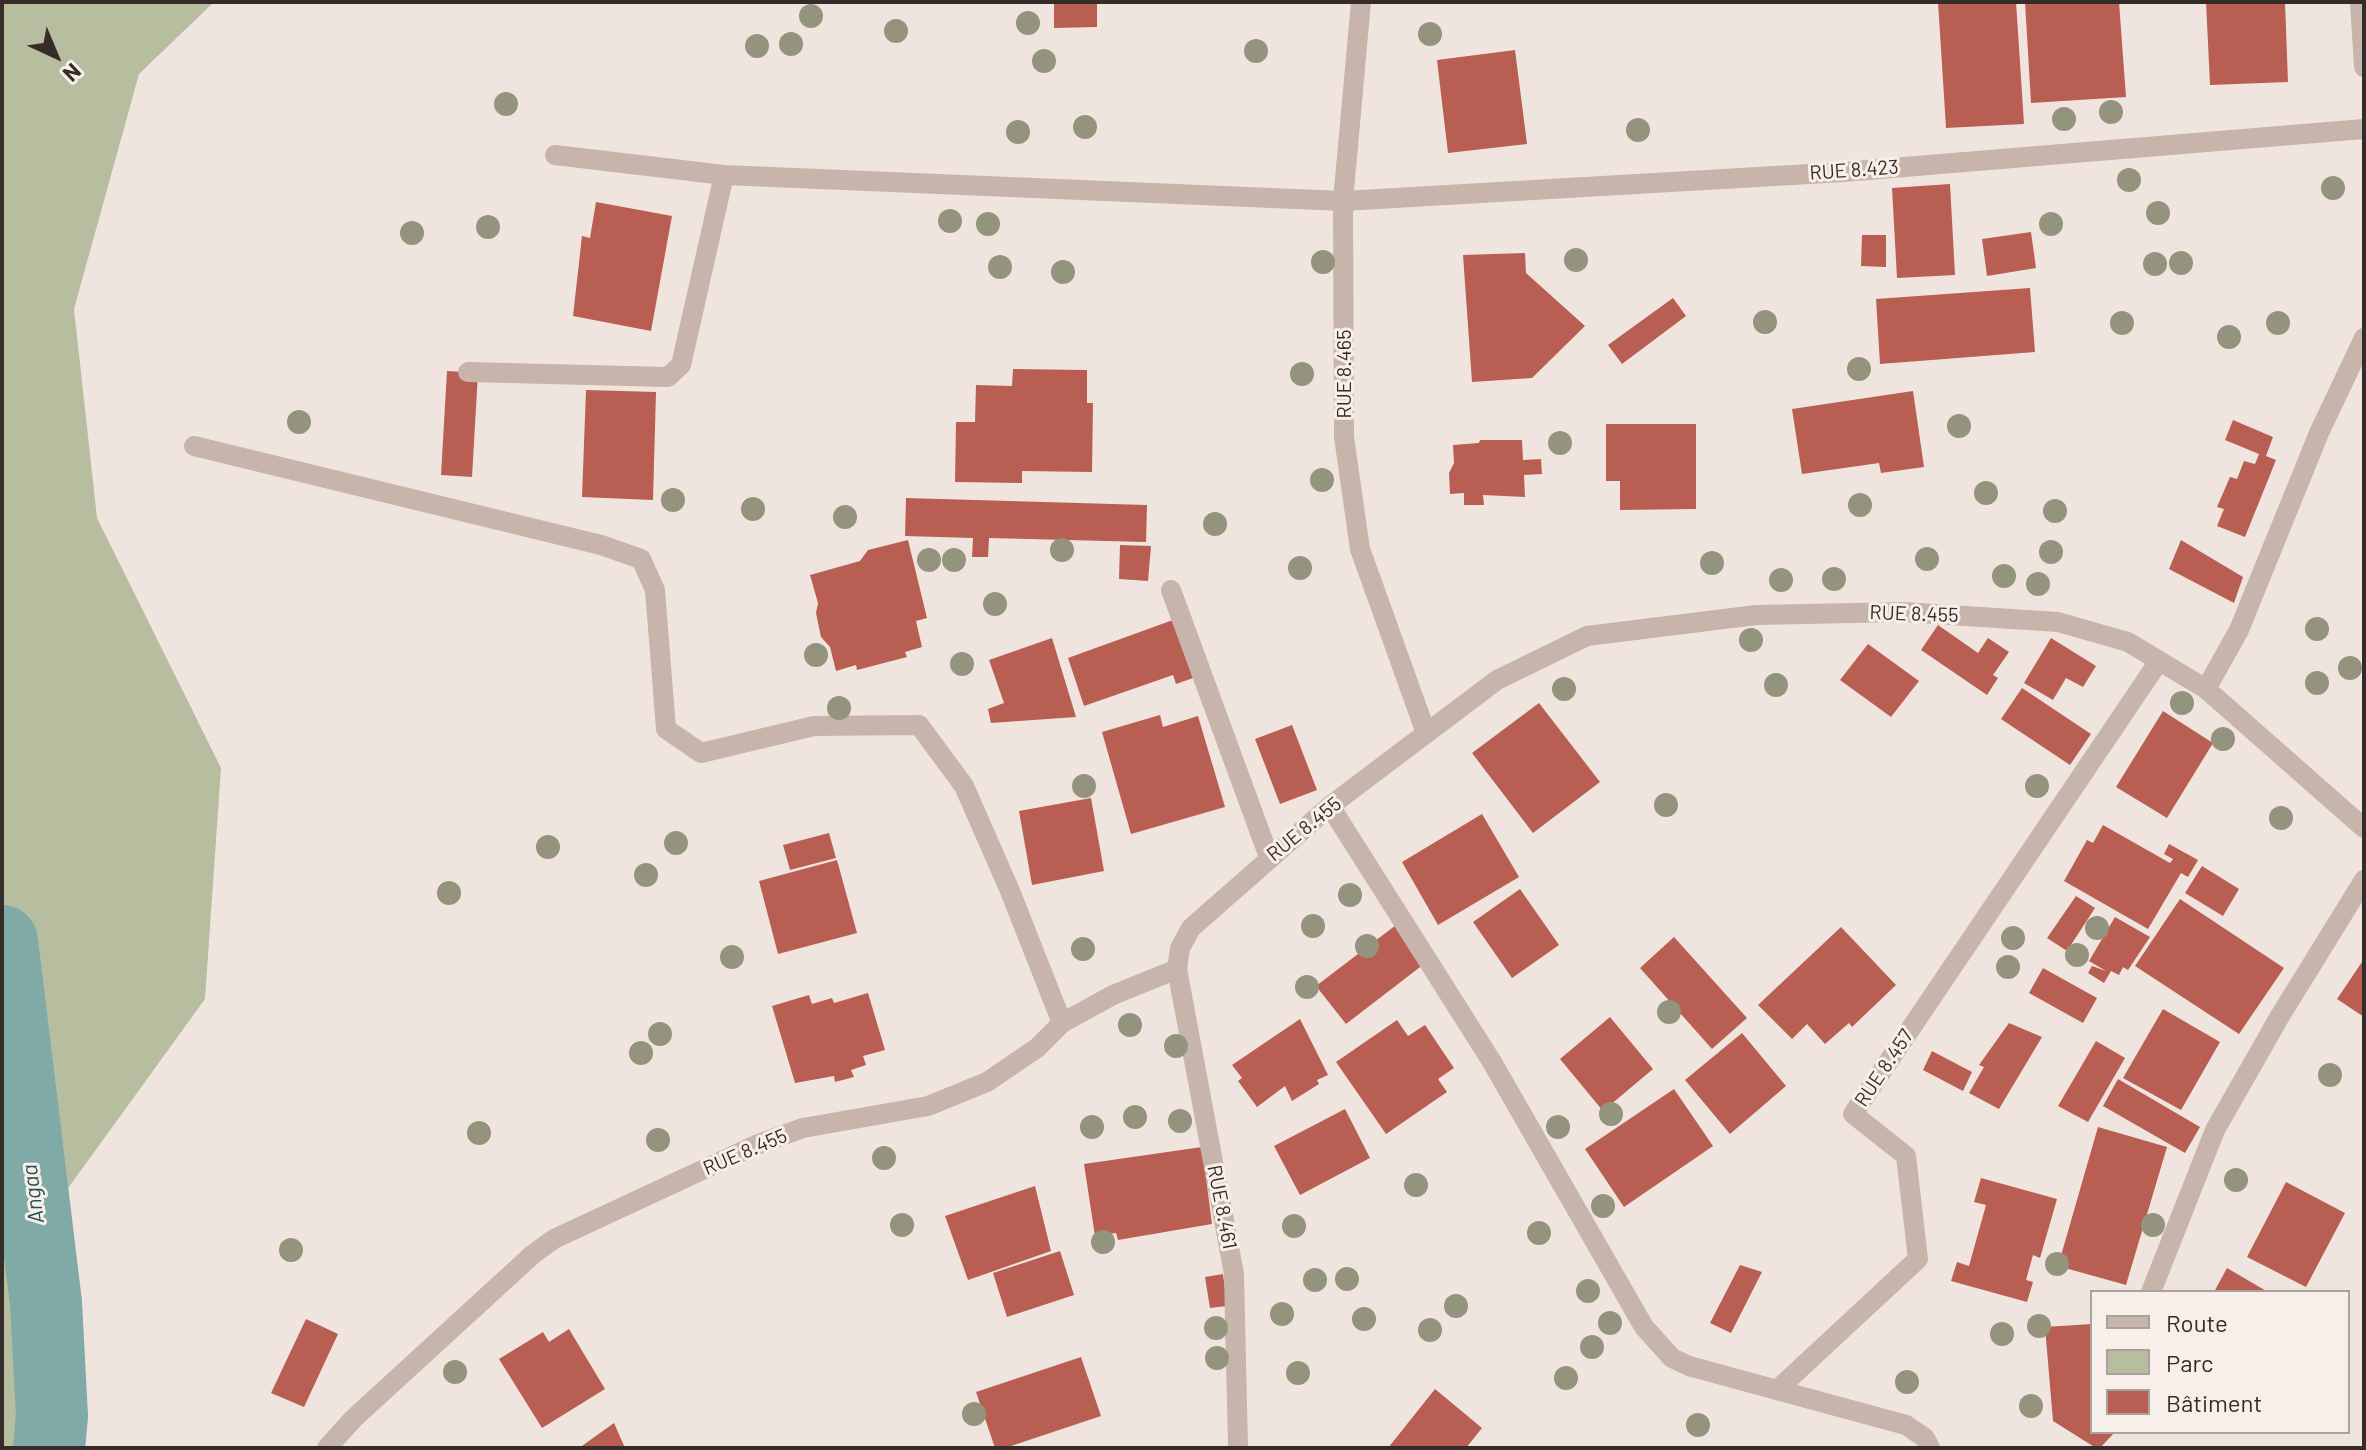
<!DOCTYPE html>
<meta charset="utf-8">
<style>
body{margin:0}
#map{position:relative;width:2366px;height:1450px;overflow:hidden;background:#f0e5de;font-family:Barlow,sans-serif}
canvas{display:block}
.frame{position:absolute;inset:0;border:4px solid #352c29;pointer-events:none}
.legend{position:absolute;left:2090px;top:1290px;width:260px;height:144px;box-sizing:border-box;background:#f8efea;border:2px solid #aaa19d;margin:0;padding:10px 14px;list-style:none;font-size:24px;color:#352c29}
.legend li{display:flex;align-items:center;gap:16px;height:40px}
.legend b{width:40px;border:2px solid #aaa19d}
.north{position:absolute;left:16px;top:16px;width:80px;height:80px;-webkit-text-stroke:6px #f8efea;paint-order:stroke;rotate:136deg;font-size:22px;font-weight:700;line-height:32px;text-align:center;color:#352c29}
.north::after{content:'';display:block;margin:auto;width:28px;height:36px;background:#352c29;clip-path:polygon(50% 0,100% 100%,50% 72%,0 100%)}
</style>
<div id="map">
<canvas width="2366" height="1450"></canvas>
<div class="frame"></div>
<ul class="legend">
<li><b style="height:10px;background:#c7b4ab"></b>Route</li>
<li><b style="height:22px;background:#b7bd9f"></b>Parc</li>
<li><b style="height:22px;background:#b95e52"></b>Bâtiment</li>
</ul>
<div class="north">N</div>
</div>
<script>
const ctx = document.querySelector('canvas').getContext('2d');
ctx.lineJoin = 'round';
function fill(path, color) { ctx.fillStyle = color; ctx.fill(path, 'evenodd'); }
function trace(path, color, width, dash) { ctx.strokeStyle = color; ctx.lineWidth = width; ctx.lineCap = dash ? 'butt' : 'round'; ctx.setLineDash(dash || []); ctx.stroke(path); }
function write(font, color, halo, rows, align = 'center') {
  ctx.font = font + ' Barlow,sans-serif'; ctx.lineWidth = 6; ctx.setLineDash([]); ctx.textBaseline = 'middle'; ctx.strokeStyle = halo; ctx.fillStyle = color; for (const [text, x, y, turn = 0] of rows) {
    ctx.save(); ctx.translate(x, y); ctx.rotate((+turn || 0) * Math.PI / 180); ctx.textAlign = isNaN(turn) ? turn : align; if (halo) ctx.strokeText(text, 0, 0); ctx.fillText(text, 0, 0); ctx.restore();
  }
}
const green = new Path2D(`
 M2,2H214L139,74L74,309L97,518L221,768L205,999L37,1231C45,1303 57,1376 48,1448H2Z`);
const river = new Path2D(`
 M2,941L46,1303L52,1416L49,1448`);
const building = new Path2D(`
 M1054,2H1097V27L1054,28Z
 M1938,2H2016L2024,124L1946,128Z
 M2025,2H2119L2126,97L2031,103Z
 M2206,2H2285L2288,82L2210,85Z
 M1515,50L1527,144L1448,153L1437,60Z
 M1950,184L1955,275L1897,278L1892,188Z
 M596,202L672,216L651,331L573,316L582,236L590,238Z
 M2031,232L2036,268L1987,276L1982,239Z
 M1862,235H1886V267L1861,266Z
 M1525,253L1526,273L1585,326L1532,378L1472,382L1463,255Z
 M2030,288L2035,352L1880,364L1876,299Z
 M1673,298L1686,316L1622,364L1608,345Z
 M1013,369L1087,370V403H1093L1092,472L1022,471V483L955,482L956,422H975L976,385L1012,386Z
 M447,371L478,373L472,477L441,475Z
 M586,390L656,392L653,500L582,497Z
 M1913,391L1924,467L1881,473L1879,463L1802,474L1792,409Z
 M2233,420L2273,437L2266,456L2276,460L2245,537L2217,526L2224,509L2217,507L2230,477L2237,479L2244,461L2255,464L2259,454L2225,440Z
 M1606,424H1696V509L1620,510V481H1606Z
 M1480,440H1522L1523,460L1541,459L1542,474L1524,475L1525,497L1483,495L1484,505H1464V493L1450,494L1449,473L1454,463L1453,445L1479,443Z
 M906,498L1147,505L1146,542L989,538L988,557H972L973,538L905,536Z
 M908,540L927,618L916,621L922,647L905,652L907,657L857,670L856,665L836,671L830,647L821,637L816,613L818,603L810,575L860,561L868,550Z
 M2181,540L2243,577L2234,603L2169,569Z
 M1120,545L1151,546L1148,581L1119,579Z
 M1173,620L1193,678L1176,684L1173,675L1084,706L1068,658Z
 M1938,625L1978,653L1988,638L2009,652L1993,675L1998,678L1987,695L1921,650Z
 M1052,638L1076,717L991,723L988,709L1004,703L989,660Z
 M2051,638L2096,666L2083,687L2066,678L2053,700L2024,683Z
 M1868,644L1919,681L1891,717L1840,680Z
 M2022,688L2091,734L2070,765L2001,719Z
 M1539,703L1600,782L1533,833L1472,753Z
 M2163,711L2213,743L2167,818L2116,787Z
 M1160,715L1163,727L1198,716L1225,807L1131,834L1102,732Z
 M1292,725L1317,790L1280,804L1255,739Z
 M1091,798L1104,871L1032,885L1019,811Z
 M1482,814L1519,877L1438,925L1402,862Z
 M2103,825L2170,863L2173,859L2164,854L2169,844L2198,860L2188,877L2181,873L2148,929L2064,881L2087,840L2093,843Z
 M829,833L836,858L790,870L783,845Z
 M837,860L857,933L778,954L759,881Z
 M2202,866L2239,889L2223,916L2185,893Z
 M1520,889L1559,945L1512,978L1473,922Z
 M2076,896L2095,908L2067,951L2047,938Z
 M2180,899L2284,968L2239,1034L2135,966Z
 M2115,917L2150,937L2128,970L2123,967L2119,975L2111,971L2104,983L2088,973L2092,966L2106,971L2089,961Z
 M1396,925L1424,964L1346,1024L1316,986Z
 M1841,927L1896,985L1852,1027L1849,1023L1825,1044L1807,1024L1792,1039L1758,1005Z
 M1674,937L1747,1018L1712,1049L1640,968Z
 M2364,959V1017L2337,999Z
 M2043,968L2097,998L2083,1023L2029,993Z
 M868,993L885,1050L863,1056L866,1065L851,1070L854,1077L835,1082L834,1076L795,1083L772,1006L809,995L812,1004L832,998L834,1003Z
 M2163,1009L2220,1042L2181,1110L2123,1078Z
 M1610,1017L1653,1069L1603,1111L1560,1059Z
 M1300,1019L1328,1075L1317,1080L1319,1084L1292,1101L1285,1086L1257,1107L1238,1081L1242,1078L1232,1065Z
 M1397,1020L1408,1036L1425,1025L1454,1068L1438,1079L1447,1092L1386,1134L1336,1062Z
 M2009,1023L2042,1037L1999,1109L1969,1093L1984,1067L1979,1065Z
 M1742,1033L1786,1086L1730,1134L1685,1080Z
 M2096,1041L2125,1058L2088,1122L2058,1106Z
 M1932,1051L1972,1072L1963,1091L1923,1070Z
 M2118,1079L2200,1127L2185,1153L2103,1106Z
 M1674,1089L1713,1146L1624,1207L1585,1149Z
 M1345,1109L1370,1158L1300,1195L1274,1146Z
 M2098,1127L2167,1147L2126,1285L2058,1266Z
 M1202,1147L1212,1224L1118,1240L1116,1233L1095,1236L1084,1164Z
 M1981,1178L2057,1199L2040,1258L2033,1255L2026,1280L2033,1282L2027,1302L1951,1281L1957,1262L1969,1266L1986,1205L1974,1202Z
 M2286,1182L2345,1213L2306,1287L2247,1257Z
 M1035,1186L1051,1251L968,1280L945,1216Z
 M1060,1251L1074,1295L1007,1317L993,1273Z
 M1740,1265L1762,1272L1731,1333L1710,1323Z
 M2227,1268L2268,1292H2214Z
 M1223,1274L1227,1306L1210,1308L1205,1277Z
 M306,1319L338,1334L304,1407L271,1393Z
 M2092,1324V1432H2115L2100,1448H2096L2053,1421L2045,1327Z
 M569,1329L605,1389L542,1428L499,1359L543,1332L549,1342Z
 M1081,1357L1101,1416L1005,1448H995L976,1392Z
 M1435,1389L1482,1428L1466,1448H1388Z
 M614,1423L625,1448H579Z`);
const minor = new Path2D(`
 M1361,2L1343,201L1344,437L1360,549L1426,733
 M2360,2L2364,67
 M555,155L724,175L1343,201L1844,172L2364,129
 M468,372L668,377L681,365L724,175
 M194,446L601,545L641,559L655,590L666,729L701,753L814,726L919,725L964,786L1010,891L1062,1023
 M1171,590L1269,857
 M2206,689L2239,630L2319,433L2364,338
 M1330,806L1492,1062L1644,1327L1672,1358L1689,1366L1777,1390
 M1177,969L1234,1274L1238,1448
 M2151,1292L2215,1130L2280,1016L2364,880
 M327,1448L354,1418L532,1255L554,1239L756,1145L803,1128L928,1106L987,1082L1037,1048L1062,1023L1113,995L1177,969L1180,948L1191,928L1330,806L1497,680L1587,636L1756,615L1903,612L2058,622L2128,642L2206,689L2364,828
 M1930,1448L1925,1438L1906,1425L1777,1390L1918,1259L1906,1156L1853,1114L2159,661`);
const trees = [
 [811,16],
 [1028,23],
 [896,31],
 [1430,34],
 [791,44],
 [757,46],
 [1256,51],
 [1044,61],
 [506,104],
 [2111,112],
 [2064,119],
 [1085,127],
 [1638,130],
 [1018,132],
 [2129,180],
 [2333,188],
 [2158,213],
 [950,221],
 [988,224],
 [2051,224],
 [488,227],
 [412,233],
 [1576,260],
 [1323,262],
 [2181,263],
 [2155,264],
 [1000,267],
 [1063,272],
 [1765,322],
 [2122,323],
 [2278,323],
 [2229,337],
 [1859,369],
 [1302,374],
 [299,422],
 [1959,426],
 [1560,443],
 [1322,480],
 [1986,493],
 [673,500],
 [1860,505],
 [753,509],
 [2055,511],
 [845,517],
 [1215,524],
 [1062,550],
 [2051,552],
 [1927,559],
 [929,560],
 [954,560],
 [1712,563],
 [1300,568],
 [2004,576],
 [1834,579],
 [1781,580],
 [2038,584],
 [995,604],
 [2317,629],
 [1751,640],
 [816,655],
 [962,664],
 [2350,668],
 [2317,683],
 [1776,685],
 [1564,689],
 [2182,703],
 [839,708],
 [2223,739],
 [1084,786],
 [2037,786],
 [1666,805],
 [2281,818],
 [676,843],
 [548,847],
 [646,875],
 [449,893],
 [1350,895],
 [1313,926],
 [2097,928],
 [2013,938],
 [1367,946],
 [1083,949],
 [2077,955],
 [732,957],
 [2008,967],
 [1307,987],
 [1669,1012],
 [1130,1025],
 [660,1034],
 [1176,1046],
 [641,1053],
 [2330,1075],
 [1611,1114],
 [1135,1117],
 [1180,1121],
 [1092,1127],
 [1558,1127],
 [479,1133],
 [658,1140],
 [884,1158],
 [2236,1180],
 [1416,1185],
 [1603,1206],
 [902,1225],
 [2153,1225],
 [1294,1226],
 [1539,1233],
 [1103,1242],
 [291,1250],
 [2057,1264],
 [1347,1279],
 [1315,1280],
 [1588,1291],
 [1456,1306],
 [1282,1314],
 [1364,1319],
 [1610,1323],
 [2039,1326],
 [1216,1328],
 [1430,1330],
 [2002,1334],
 [1592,1347],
 [1217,1358],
 [455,1372],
 [1298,1373],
 [1566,1378],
 [1907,1382],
 [2031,1406],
 [974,1414],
 [1698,1425]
];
const streetNames = [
 ["RUE 8.423",1854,170,-4],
 ["RUE 8.465",1344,374,-90],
 ["RUE 8.455",1914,614,2],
 ["RUE 8.455",1304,829,-39],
 ["RUE 8.457",1884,1068,-56],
 ["RUE 8.455",745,1152,-23],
 ["RUE 8.461",1222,1207,79]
];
const waterNames = [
 ["Angaa",33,1194,-97]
];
fill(green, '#b7bd9f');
trace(river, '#80aaa6', 72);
fill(building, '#b95e52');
trace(minor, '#c7b4ab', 20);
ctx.fillStyle = '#94947e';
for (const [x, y] of trees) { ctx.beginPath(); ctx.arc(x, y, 12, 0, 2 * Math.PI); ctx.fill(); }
write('20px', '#352c29', '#f8efea', streetNames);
write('italic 22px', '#23524f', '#f8efea', waterNames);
</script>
